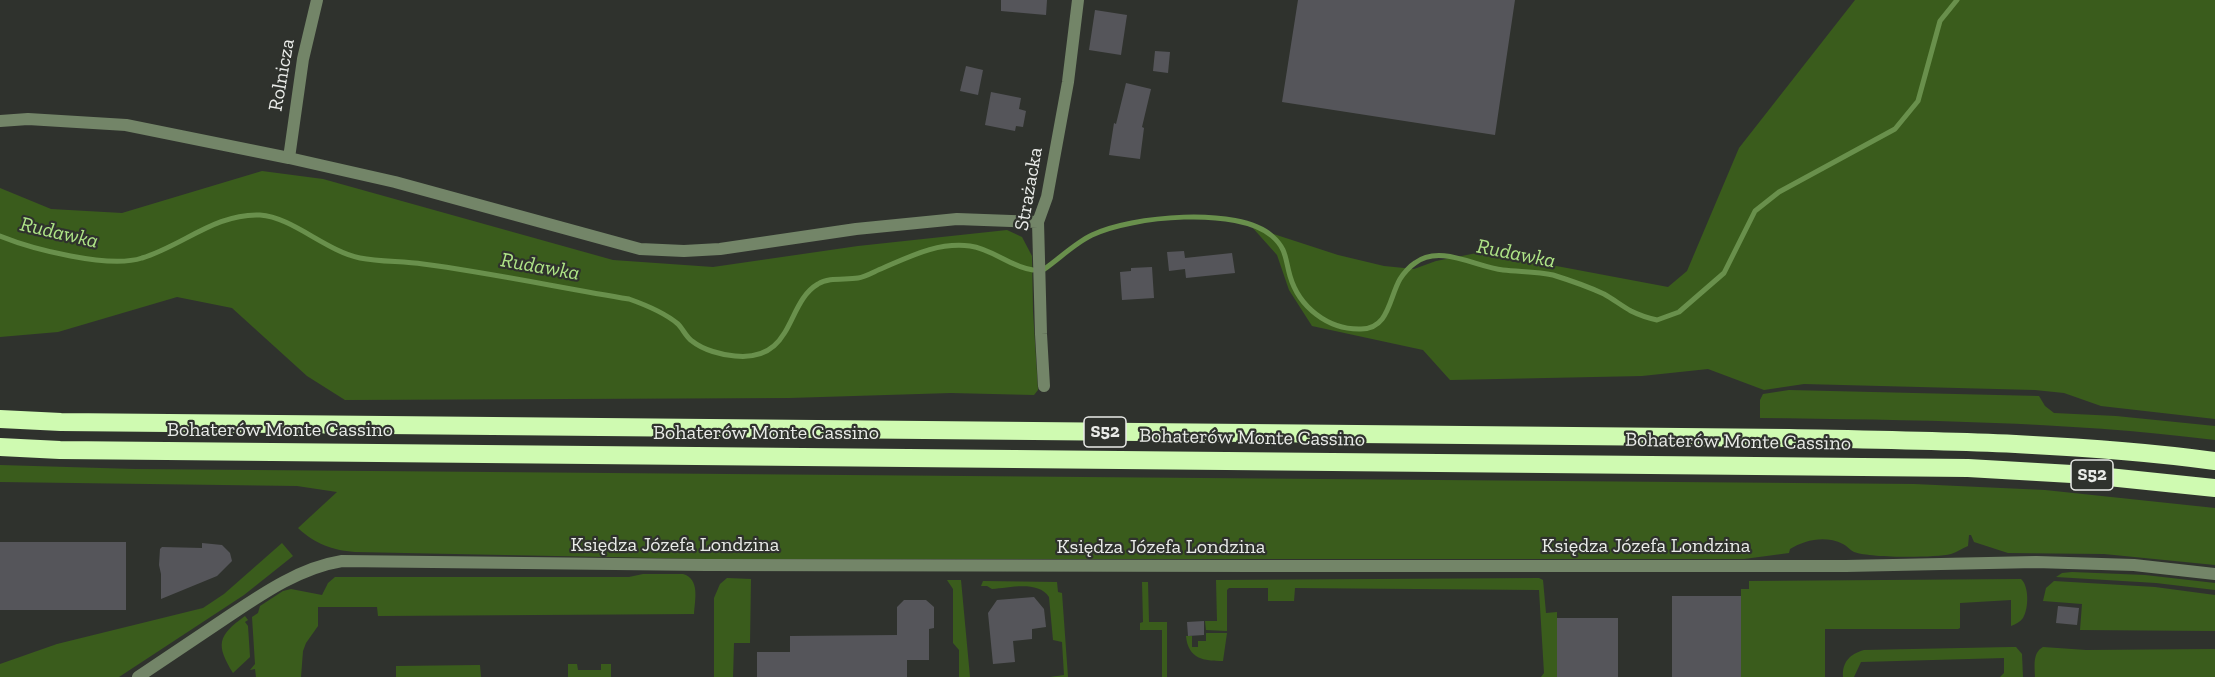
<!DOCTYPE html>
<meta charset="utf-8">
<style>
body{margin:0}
canvas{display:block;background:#2f322d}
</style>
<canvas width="2215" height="677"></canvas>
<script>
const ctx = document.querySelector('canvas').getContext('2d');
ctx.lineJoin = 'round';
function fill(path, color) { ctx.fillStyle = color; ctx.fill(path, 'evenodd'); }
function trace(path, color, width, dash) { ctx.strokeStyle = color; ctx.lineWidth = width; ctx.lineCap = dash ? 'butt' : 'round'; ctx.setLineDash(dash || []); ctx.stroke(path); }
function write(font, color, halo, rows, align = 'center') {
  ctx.font = font + ' "Zilla Slab",serif'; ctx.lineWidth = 4.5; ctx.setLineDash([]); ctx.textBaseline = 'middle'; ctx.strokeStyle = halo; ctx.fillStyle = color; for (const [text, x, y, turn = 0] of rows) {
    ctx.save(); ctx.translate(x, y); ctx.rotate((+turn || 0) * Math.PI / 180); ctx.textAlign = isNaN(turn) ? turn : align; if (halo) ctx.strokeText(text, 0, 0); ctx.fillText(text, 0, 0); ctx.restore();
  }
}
const green = new Path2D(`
 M1855,0H2215V419L2101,406L2064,393L2035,390L1804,384L1764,390L1708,369L1642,376L1450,380L1423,350L1312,326L1289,290L1277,255L1252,227L1338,255L1384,266L1414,269L1436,261L1482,252L1668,287L1687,271L1739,148Z
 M262,171L323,179L613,260L713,267L858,246L1007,230L1022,237L1032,256L1033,312L1038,390L1034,395L951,393L789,398L345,400L307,376L232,308L177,297L58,332L0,337V188L51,209L122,213Z
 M1789,390L2039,396L2045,406L2054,413L2116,416L2215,426V440C2064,421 1912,420 1760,418V400L1763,394Z
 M0,465L135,469L1914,484L2045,490L2215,508V565L2104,554L2008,553L1974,542L1971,535H1969L1968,546C1963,548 1957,552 1951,554C1933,558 1871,558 1854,552C1850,550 1847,546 1843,544C1825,535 1805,540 1790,549L1789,553L1744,559H706L355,552C332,550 315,544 298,528L337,492L297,486L0,482Z
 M282,543L293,556L244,595L119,677H0V664L57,644L203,608L224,594Z
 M2072,572L2145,575L2215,583V590L2156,583L2056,577L2062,573Z
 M643,574H683C700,579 695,599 694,614L378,616L377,607H318V626L306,643L303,651L301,677H256L255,669L250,670L255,664L252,617L258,613L260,606L283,591L291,589L322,595L328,583L335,577H629Z
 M727,578L751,579L750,643H734L733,677H714V598L720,584Z
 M1539,578L1543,580L1546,613L1557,612V677H1541L1544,673L1539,590L1295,588L1294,601H1268V588H1229L1227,590V631L1206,630L1205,621H1217L1216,580Z
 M2021,579C2029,586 2029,608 2023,618C2020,622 2016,624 2011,626V600L1960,603V628L1958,629H1825V677H1741V589H1749V581Z
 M947,580H961L970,677H959V650L953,643V589Z
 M983,581L1057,582L1058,592L1062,593L1068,677H1050L1064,675L1062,642L1053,640L1049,597C1038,580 1009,588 992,589L987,586H981Z
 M2054,581L2155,587L2215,595V631L2080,630L2082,604L2043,601L2046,588Z
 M1142,582H1148L1149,622H1167V677H1162V630H1140V623L1143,622Z
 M245,616L248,620L245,622L248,626L250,657L233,673C216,645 217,636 245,616Z
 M1206,633H1227L1223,661C1204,661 1188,659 1186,636H1192V647H1198V641H1206Z
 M2011,647H2016L2022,654L2023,677H2000L2004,673V658L1861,662L1854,677H1843C1842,662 1850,654 1864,650Z
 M2043,647L2086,650L2215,649V677H2035C2035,667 2032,653 2043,647Z
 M568,664H577L578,670H601V664H611V677H568Z
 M480,665L481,677H396V666Z`);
const stream = new Path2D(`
 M0,236C32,249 109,269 142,258C182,246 216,213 260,215C292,217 326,251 360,258C381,262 402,261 423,264C492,273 561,288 629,299C646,305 664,312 678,324C683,329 686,337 692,341C703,350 722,355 735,356C795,362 785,303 818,284C829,277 845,280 858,278C866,277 875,271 883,268C911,256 938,242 970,246C993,249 1010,267 1033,270
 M1043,270C1059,259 1075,243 1092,235C1131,216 1238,206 1272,236C1287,249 1285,259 1290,276C1299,307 1328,330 1361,329C1389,329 1389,298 1400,279C1403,274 1410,266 1415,263C1440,244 1476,267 1503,270C1519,272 1537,271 1553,275C1569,280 1589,287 1604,294C1613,299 1622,306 1631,311C1639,315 1648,318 1657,320L1679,312L1724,273L1755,211L1779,192L1895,129L1918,101L1940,21L1957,0`);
const building = new Path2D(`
 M1001,0H1047L1046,15L1001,11Z
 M1298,0H1515L1495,135L1282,102Z
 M1095,10L1127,15L1121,55L1089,50Z
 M1155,51L1170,52L1168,73L1153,71Z
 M966,66L983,70L978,95L960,91Z
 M1126,83L1151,89L1142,127L1144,128L1140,159L1109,155L1114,123L1116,124Z
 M991,92L1021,98L1019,109L1026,111L1023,127L1016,126L1015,131L985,125Z
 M1184,251L1185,258L1232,253L1235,273L1186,278L1185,269L1169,271L1167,252Z
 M1152,267L1154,298L1122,300L1120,272L1131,271V268Z
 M0,542H126V610H0Z
 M202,543L222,545L230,553L232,561L217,576L161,599V574L159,565L160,549L162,547L202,548Z
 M1672,596H1741V677H1672Z
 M1034,597L1044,609L1046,627L1032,629V639L1013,641L1015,662L993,664L988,613L997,600Z
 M904,600H926L934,607V628L929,629V660H907V677H757V652H790V636L897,635V607Z
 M2058,606L2079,608L2077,625L2056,623Z
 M1557,618H1618V677H1557Z
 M1204,621V635L1188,636L1187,622Z`);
const minor = new Path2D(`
 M0,121L28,119L126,125L289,158L395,182L640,249L684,251L720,249L856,229L957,219L1038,222
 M289,158L303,59L317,0
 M1044,386L1041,334L1038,222L1047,197L1068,82L1078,0
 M138,677C166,658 195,639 223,620C259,596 298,568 342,561L706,565L1260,566H1846L2036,562L2134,565L2215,574`);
const motorway = new Path2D(`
 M0,419L61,422L1789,438C1931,441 2074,442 2215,461
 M0,447L60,450L1968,468L2089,475L2215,488`);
const shields = [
 [1105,432,42],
 [2092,475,42]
];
const shieldNames = [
 ["S52",1105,432],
 ["S52",2092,475]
];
const streetNames = [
 ["Rolnicza",282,75,-80],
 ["Strażacka",1029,189,-80],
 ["Bohaterów Monte Cassino",280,430],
 ["Bohaterów Monte Cassino",766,433],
 ["Bohaterów Monte Cassino",1252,438,1],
 ["Bohaterów Monte Cassino",1738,442,1],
 ["Księdza Józefa Londzina",675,545],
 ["Księdza Józefa Londzina",1646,546],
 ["Księdza Józefa Londzina",1161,547]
];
const waterNames = [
 ["Rudawka",59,233,13],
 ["Rudawka",1516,254,11],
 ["Rudawka",540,267,10]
];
fill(green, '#3a5c1c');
trace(stream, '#69904c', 5);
fill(building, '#55555a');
trace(minor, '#738568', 12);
trace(motorway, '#cffab1', 18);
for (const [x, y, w] of shields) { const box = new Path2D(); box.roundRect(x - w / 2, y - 15, w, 30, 4.5); ctx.fillStyle = '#2f322d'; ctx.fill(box); trace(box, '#e9ebe8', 1.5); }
write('bold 18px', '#e9ebe8', null, shieldNames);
write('20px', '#e9ebe8', '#2f322d', streetNames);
write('italic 21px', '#afe587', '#2f322d', waterNames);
</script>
